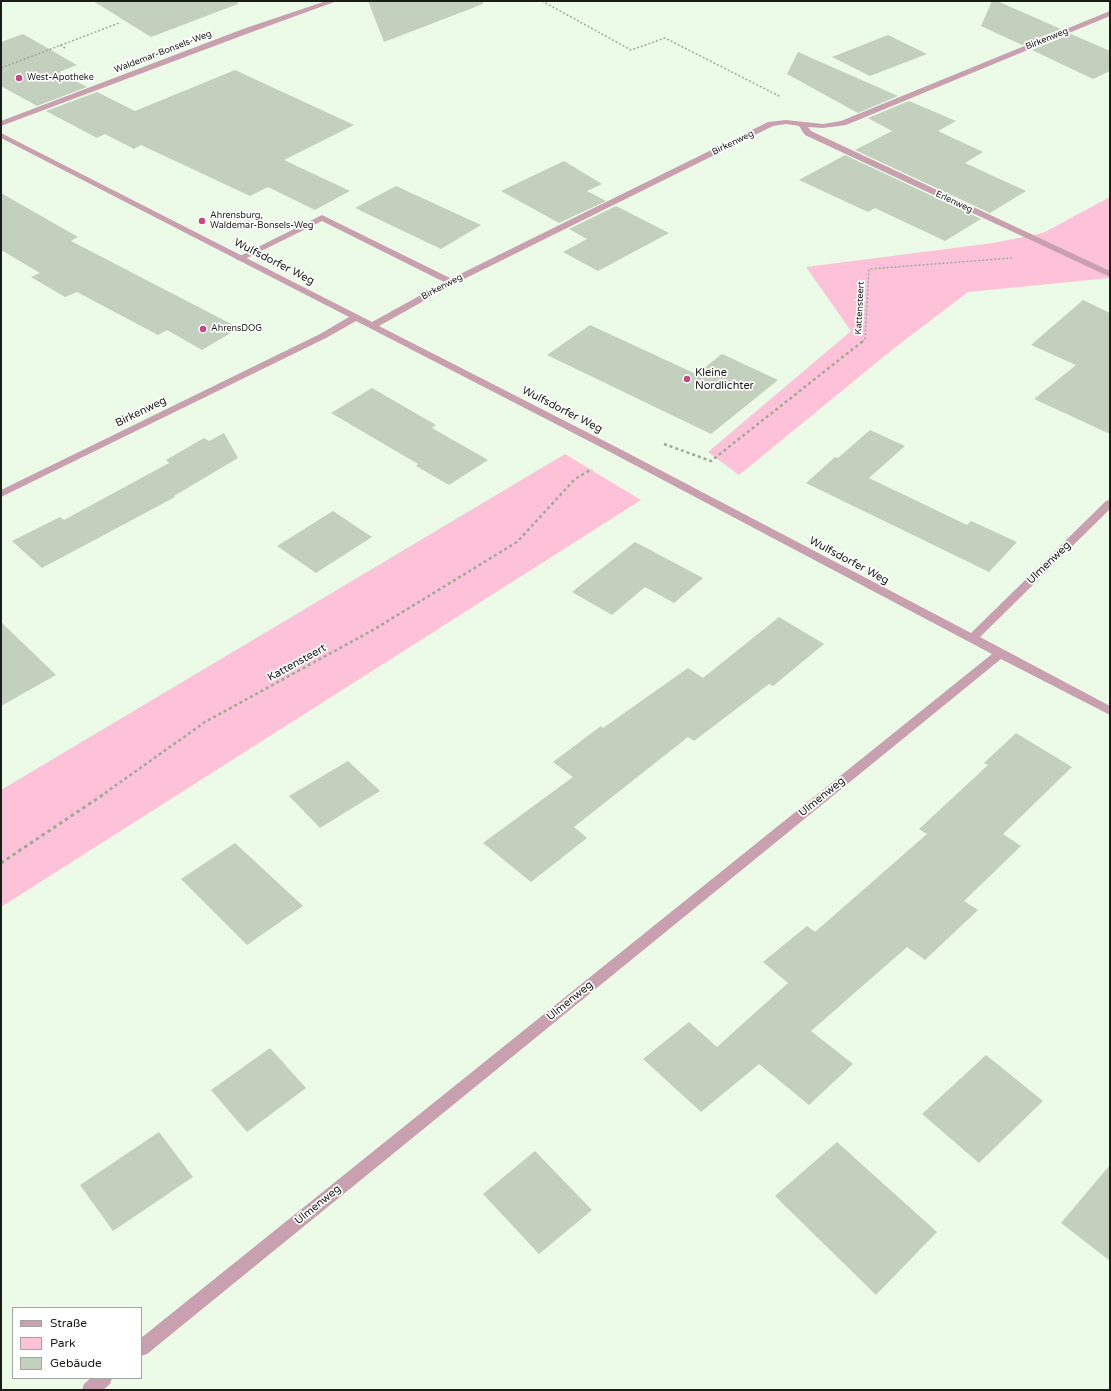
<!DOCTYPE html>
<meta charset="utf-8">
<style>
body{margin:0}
#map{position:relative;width:1111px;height:1391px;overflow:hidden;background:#ecfbe7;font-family:"Varela Round",sans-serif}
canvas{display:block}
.frame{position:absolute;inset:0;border:2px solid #181d16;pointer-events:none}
.legend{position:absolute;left:12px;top:1307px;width:130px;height:72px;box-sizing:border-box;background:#fff;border:1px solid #a3a5a2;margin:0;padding:5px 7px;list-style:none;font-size:12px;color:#181d16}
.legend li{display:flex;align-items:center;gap:8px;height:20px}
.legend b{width:20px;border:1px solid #a3a5a2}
</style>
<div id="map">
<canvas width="1111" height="1391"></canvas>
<div class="frame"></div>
<ul class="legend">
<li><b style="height:5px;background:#c9a0af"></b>Straße</li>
<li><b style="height:11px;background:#fdc2d8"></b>Park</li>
<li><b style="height:11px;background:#c2d0bd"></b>Gebäude</li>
</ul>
</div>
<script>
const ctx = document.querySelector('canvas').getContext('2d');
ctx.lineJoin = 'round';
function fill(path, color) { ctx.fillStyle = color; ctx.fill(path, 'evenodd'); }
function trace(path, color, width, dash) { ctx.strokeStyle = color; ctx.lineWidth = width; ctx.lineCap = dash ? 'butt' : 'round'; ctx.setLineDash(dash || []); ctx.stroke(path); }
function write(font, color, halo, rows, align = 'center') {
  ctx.font = font + ' "Varela Round",sans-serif'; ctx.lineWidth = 3.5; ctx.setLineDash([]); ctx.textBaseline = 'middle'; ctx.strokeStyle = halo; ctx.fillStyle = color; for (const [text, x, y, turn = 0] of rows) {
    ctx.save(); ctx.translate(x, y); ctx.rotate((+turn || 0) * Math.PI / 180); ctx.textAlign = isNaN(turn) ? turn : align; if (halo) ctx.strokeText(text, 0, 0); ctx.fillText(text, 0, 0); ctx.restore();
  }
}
const green = new Path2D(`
 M1110,197V278L968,292L893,349L739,475L708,452L851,331L806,267L993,243L1043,233Z
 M565,454L641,500L1,907V790Z`);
const building = new Path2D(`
 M93,1H238V4L151,37Z
 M368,1H483V4L384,42Z
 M992,1H997L1061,29L1022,45L981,26Z
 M23,34L77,65L59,72L87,87L37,106L1,86V42Z
 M1071,34L1110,51V71L1093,79L1032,50Z
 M888,35L927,54L870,76L832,57Z
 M798,52L898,96L858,113L787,74Z
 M235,70L354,125L284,160L350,191L315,210L268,187L250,196L141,145L134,149L105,134L97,138L46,111L97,92L135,111Z
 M909,101L956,121L938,131L983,152L965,163L1026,191L990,213L855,150L892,131L868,118Z
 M845,155L981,219L945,241L875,208L868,212L799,180Z
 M564,161L602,184L587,191L606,201L559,223L501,191Z
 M396,186L481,225L441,249L355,208Z
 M1,193L78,237L71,241L239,328L202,350L167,330L158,335L77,292L65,297L31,277L40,273L1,250Z
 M616,206L669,233L598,271L563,252L587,239L569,229Z
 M1083,300L1110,313V434L1034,399L1076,365L1031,345Z
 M590,325L696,374L722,354L778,380L711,434L547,355Z
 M372,388L436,425L432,428L488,460L449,485L416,466L418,464L331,413Z
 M870,430L905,446L869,478L967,525L971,521L1017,542L989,572L806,483L835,457L838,458Z
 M224,433L238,458L174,496L175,497L42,568L12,541L60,517L64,520L169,463L166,460L204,438L209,441Z
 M333,511L372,537L316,573L277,546Z
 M635,542L703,578L674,603L645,587L612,615L572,592Z
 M779,617L824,644L773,686L769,684L694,741L688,737L574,827L587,838L531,882L483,843L573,777L553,762L601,726L603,728L688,668L703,678Z
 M1,622L56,675L1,706Z
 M1016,733L1072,767L1003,834L1021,846L964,901L978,910L925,960L907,947L811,1031L853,1064L809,1105L759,1064L701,1112L643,1059L689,1022L717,1047L788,983L763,962L807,926L815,932L927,834L919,829L988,765L984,763Z
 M348,761L380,791L320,828L289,796Z
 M235,843L303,906L247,945L181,879Z
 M270,1048L306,1088L247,1132L211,1090Z
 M986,1055L1043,1101L979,1163L922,1114Z
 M159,1132L193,1177L113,1231L80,1185Z
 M837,1142L937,1232L876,1295L775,1196Z
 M535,1151L592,1210L539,1254L483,1194Z
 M1110,1165V1261L1061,1223Z`);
const pathFar2 = new Path2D(`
 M542,1L631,50L665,38L781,97
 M60,45L67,49
 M1,68L119,23
 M862,342L865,339L869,269L1012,258`);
const pathFar1 = new Path2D(`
 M664,444L711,461L863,341
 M105,793L205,722L373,630L517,542L575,479L592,469`);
const path = new Path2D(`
 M1,863L107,792`);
const service = new Path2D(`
 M322,215L454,280L456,282L454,284H448L322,221L243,260H237L236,258Z`);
const minor = new Path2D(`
 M326,1H337L249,33L1,126V121L243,29Z
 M1110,11V16L846,125L823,128L808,127L811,131L1110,271V277L805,135L799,126L786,124L773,126L454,284L379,326L620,449L971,633L1106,501L1110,500V509L980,637L1110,706V715L1001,659L147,1354L141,1356V1338L992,654L612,453L356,321L326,338L1,497V490L320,334L349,317L1,138V133L372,322L448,280L768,122L786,120L823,124L841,121Z
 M91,1378H112L110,1384L103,1390H82L84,1384Z`);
const markers = [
 [19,78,4,"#cc4585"],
 [202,221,4,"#cc4585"],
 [203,329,4,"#cc4585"],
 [687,379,4,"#cc4585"]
];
const farStreetnames = [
 ["Birkenweg",1047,39,-22],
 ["Waldemar-Bonsels-Weg",163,52,-21],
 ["Birkenweg",733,143,-26],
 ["Erlenweg",954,202,25],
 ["Birkenweg",442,287,-28],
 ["Kattensteert",860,308,-87]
];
const farPoinames = [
 ["West-Apotheke",27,78],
 ["Ahrensburg,",210,216],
 ["Waldemar-Bonsels-Weg",210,226],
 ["AhrensDOG",211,329]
];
const streetNames = [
 ["Wulfsdorfer Weg",274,262,27],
 ["Wulfsdorfer Weg",562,410,27],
 ["Birkenweg",141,412,-26],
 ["Wulfsdorfer Weg",849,561,28],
 ["Ulmenweg",1049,563,-44],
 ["Kattensteert",297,663,-29],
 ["Ulmenweg",822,797,-39],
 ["Ulmenweg",570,1001,-39],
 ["Ulmenweg",318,1205,-39]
];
const poiNames = [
 ["Kleine",695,373],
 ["Nordlichter",695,386]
];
fill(green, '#fdc2d8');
fill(building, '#c2d0bd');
trace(pathFar2, '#9da99a', 1.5, [2, 2]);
trace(pathFar1, '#9da99a', 2.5, [3, 3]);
trace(path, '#9da99a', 3, [3.5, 3.5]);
fill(service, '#c9a0af');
fill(minor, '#c9a0af');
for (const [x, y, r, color] of markers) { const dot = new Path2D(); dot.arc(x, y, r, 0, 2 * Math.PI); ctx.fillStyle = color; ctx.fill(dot); trace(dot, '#fff', 1.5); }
write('9px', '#181d16', '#fff', farStreetnames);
write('9px', '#181d16', '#fff', farPoinames, 'left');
write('11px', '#181d16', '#fff', streetNames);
write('11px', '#181d16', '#fff', poiNames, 'left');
</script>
